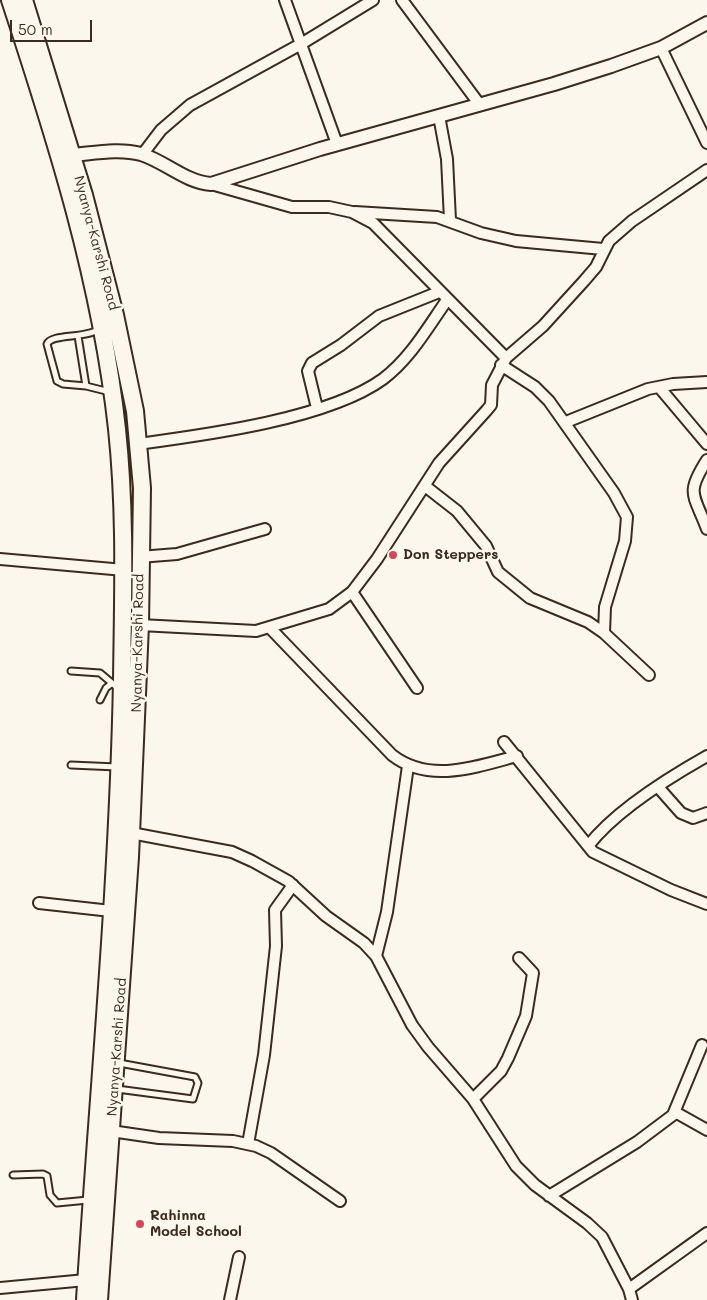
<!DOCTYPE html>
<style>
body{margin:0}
#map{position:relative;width:707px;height:1300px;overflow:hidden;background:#fbf7ec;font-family:Mali,sans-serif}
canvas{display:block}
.scale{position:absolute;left:10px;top:20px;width:82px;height:22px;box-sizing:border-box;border:2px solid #3b2a1e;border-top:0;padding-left:6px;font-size:15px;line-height:18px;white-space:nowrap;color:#3b2a1e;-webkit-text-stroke:4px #fbf7ec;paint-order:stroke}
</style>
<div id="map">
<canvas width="707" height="1300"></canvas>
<div class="scale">50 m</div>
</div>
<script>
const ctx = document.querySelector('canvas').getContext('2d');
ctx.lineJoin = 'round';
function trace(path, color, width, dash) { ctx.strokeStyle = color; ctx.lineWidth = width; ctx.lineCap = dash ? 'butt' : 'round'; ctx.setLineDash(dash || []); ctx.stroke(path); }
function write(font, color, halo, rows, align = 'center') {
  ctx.font = font + ' Mali,sans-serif'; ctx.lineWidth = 5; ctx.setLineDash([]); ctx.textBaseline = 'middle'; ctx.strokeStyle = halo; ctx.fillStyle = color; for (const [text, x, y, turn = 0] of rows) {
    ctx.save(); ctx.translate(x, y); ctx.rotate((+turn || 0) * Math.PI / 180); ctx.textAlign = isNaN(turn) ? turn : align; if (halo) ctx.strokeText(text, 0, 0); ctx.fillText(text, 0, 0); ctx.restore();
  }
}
const service = new Path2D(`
 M99,329C86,339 52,333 47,344L57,381L63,384L86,386L110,392
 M78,336L86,386
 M71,671L100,673L119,689
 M100,700L106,688L111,684
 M71,765L117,767
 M117,1089L193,1099L198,1083L195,1077L119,1063
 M13,1175L43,1174L47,1176L50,1195L57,1203L88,1200`);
const minor = new Path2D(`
 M285,0L337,144
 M402,0L480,105
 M661,48L707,143
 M439,116L447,159L450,220
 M142,155L161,130L190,105L301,44L373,0
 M211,184L292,207H329L352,212L373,223L506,358
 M355,212L437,217L481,233L516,241L603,249
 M501,365L535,387L549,401L614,493L627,517L625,541L605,607L604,633
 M659,387L707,444
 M317,408L308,371L312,363L341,345L379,316L439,292
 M566,422L648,389L673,384L707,382
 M138,444C205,435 328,419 383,379C410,359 428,327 447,300
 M707,460C685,494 694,494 707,529
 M425,486L457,511L486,546L498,572L530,598L588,622L604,633L649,675
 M139,557L177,554L265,529
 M0,559L124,570
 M352,592L417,688
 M140,625L256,631L329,609L352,592L377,559L439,463L486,411L491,405L492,385L506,358L543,326L584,281L596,267L609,241L632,221L707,170
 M270,628L392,755C429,784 476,767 517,756
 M504,742L593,852L671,890L707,904
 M658,787L681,813L693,818L707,813
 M131,833L232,852L252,861L288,881L326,916L364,943L376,956L412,1025L428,1047L473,1099L516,1166L535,1185L587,1223L602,1237L629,1289L632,1300
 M588,846C615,811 668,778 707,756
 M39,903L111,911
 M376,956L387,912L408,766
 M473,1099L501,1071L508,1058L526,1016L533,973L519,958
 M675,1112L707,1130
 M111,1131L159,1138L233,1141L256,1146L271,1153L340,1201
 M248,1144L264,1055L276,946L275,910L293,885
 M549,1196L637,1142L673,1115L702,1045
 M0,1288L86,1280
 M629,1289L707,1233
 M230,1300L239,1257`);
const tertiary = new Path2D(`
 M72,155C95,153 119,148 141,154C166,162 185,182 211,184L320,149L554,84L611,66L661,48L707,23`);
const primary = new Path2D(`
 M10,0C56,140 101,281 117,429C126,513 123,596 122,680C118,887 98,1093 85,1300
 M24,0L84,195L115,315L135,411L142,488L140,625L130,857L99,1300`);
const markers = [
 [393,555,5,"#d1495b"],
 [140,1224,5,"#d1495b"]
];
const streetNames = [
 ["Nyanya-Karshi Road",96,243,75],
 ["Nyanya-Karshi Road",138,643,-89],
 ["Nyanya-Karshi Road",117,1047,-86]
];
const poiNames = [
 ["Don Steppers",403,555],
 ["Rahinna",150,1216],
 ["Model School",150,1232]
];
trace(service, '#3b2a1e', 9);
trace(minor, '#3b2a1e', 14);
trace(tertiary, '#3b2a1e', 16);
trace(primary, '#3b2a1e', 20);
trace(service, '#fbf7ec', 5);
trace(minor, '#fbf7ec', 10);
trace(tertiary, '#fbf7ec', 12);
trace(primary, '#fbf7ec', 16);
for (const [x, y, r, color] of markers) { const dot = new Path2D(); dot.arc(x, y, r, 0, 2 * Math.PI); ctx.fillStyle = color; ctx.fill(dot); trace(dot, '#fbf7ec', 2); }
write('14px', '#3b2a1e', '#fbf7ec', streetNames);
write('bold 14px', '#3b2a1e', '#fbf7ec', poiNames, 'left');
</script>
